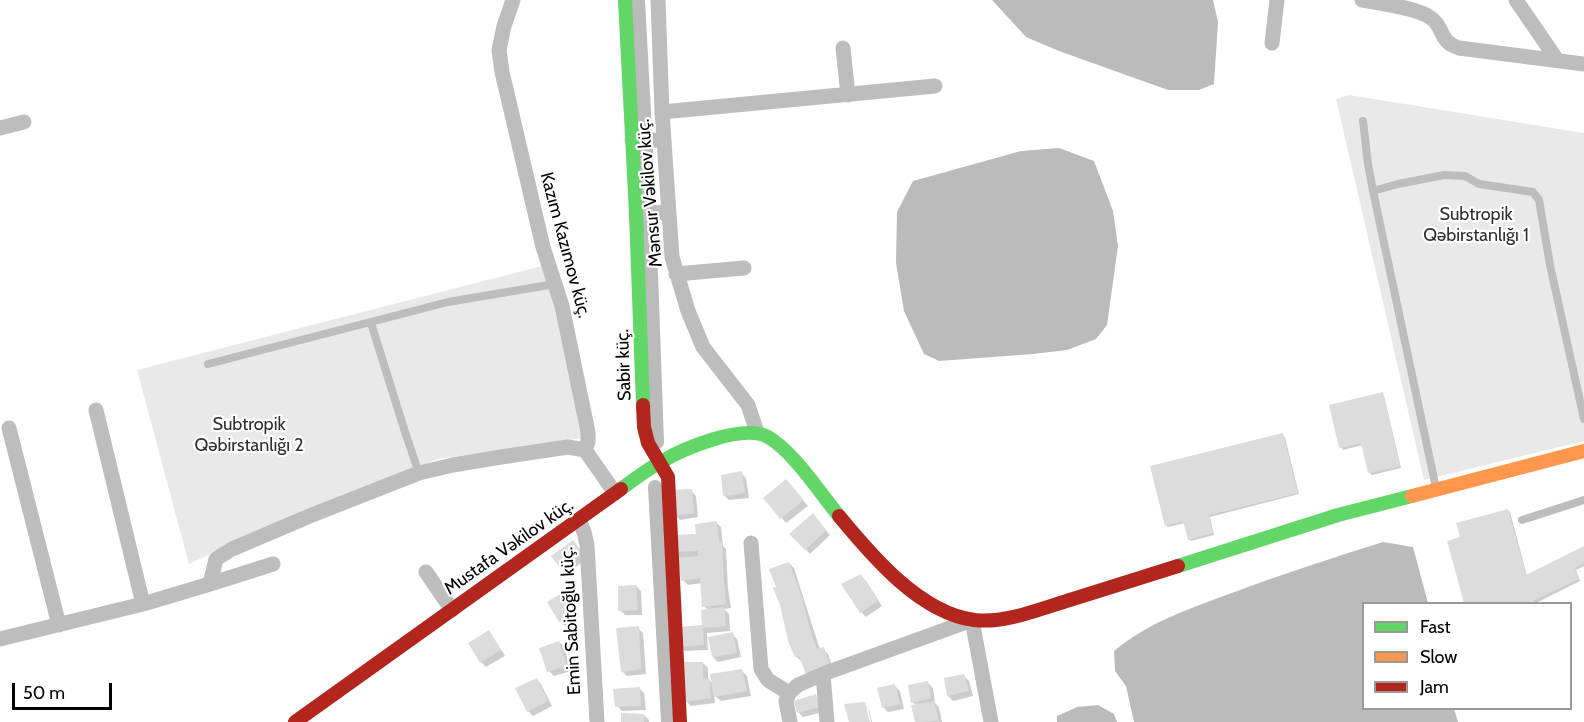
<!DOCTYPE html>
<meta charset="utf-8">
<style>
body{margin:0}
#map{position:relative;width:1584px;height:722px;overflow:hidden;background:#fff;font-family:Cabin,sans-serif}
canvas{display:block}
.legend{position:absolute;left:1362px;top:602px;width:210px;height:108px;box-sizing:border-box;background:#fff;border:2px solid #999;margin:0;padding:8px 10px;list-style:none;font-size:18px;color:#000}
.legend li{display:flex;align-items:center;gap:12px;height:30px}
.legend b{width:30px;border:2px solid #999}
.scale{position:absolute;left:12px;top:683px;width:100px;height:27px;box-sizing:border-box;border:3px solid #000;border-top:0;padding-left:8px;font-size:18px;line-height:21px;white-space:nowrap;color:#000;-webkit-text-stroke:4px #fff;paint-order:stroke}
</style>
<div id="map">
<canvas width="1584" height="722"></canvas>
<ul class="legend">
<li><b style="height:8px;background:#63d668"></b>Fast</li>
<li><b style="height:8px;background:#ff974d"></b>Slow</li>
<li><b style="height:8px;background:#b3261e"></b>Jam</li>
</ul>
<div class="scale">50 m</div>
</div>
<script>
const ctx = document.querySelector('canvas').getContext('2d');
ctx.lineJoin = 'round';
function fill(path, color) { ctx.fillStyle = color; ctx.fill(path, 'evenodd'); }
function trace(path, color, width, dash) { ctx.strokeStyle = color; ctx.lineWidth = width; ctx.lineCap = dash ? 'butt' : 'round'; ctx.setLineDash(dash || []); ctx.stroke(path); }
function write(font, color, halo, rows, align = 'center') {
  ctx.font = font + ' Cabin,sans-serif'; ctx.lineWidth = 4.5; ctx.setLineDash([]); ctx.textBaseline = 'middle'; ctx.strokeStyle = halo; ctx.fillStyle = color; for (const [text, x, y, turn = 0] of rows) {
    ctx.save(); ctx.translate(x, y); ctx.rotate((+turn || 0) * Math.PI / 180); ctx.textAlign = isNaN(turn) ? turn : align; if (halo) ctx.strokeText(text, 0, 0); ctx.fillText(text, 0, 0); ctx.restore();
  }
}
const green = new Path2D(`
 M1349,95L1584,133V441L1424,480L1336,99Z
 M542,266L557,310L582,438L439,459L307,509L189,564L137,370Z`);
const water = new Path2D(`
 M992,0H1213L1218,22L1214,84L1199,90H1168L1059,51L1026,37Z
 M1059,148L1094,161L1113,211L1118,246L1107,325L1096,339L1067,350L1033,354L939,361L924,354L904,311L896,263L897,212L913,181L1021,151Z
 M1383,542L1413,547L1428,603L1364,604V708L1454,709L1458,722H1134L1126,686L1115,671L1114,651C1147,623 1189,609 1229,594C1280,575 1331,558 1383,542Z
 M1098,705L1114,714L1117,722H1057V716L1077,707Z`);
const shadow = new Path2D(`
 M1382,394L1384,396L1401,468L1372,475L1370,473L1363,445L1343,450L1341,447Z
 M1283,435L1285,437L1299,494L1210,517L1214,535L1191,541L1189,539L1185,523L1168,527L1166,525Z
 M741,473L746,478L749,498L729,500L724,495Z
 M791,486L808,506L786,523L782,518Z
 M691,491L696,496L698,517L680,520L675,515Z
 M1508,510L1510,512L1527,576L1584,548V566L1576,570L1580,581L1534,604L1533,601L1524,604H1465L1449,542L1461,538Z
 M817,520L830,535L810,554L792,534Z
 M716,522L721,527L723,546L726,549L728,589L731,608L724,609L729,614L730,631L707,633L708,650L685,651L680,646L704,626L708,610L704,606L702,583L688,585L683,580L675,551Z
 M573,542L587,559L567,573L562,568Z
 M789,563L794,568L820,650L823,649L828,654L835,674L801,661L796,656L778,588Z
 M861,576L866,581L882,606L866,617L861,612Z
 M636,586L641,591L642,615H625L620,610Z
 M562,595L567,599L578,619L565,626L560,621L549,602Z
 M638,628L643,633L646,674L627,676L622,671Z
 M488,632L493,637L505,656L486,667L481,662Z
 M732,634L737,639L741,657L718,662L713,657Z
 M559,642L564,647L571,671L554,676L549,671Z
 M703,663L708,668V679L714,685L742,671L747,676L751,696L721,701L714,695L715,703L691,706L686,701Z
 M964,676L969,681L973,696L953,701L948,696Z
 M536,679L541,684L552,706L533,716L528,711Z
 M928,683L933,688L935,703L939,707L942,722H916L913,706L916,705L912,702Z
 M895,686L900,691L904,709L888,712L883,707Z
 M639,688L644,693L646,710L622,711L617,706Z
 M816,696L821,701L824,712L803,717L798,712Z
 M864,704L869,709L872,722H871L868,707H864L868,722H850Z
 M644,715L649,720V722H623Z`);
const canal = new Path2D(`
 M638,0L648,188L657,442
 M655,487L668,722`);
const building = new Path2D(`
 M1383,392L1400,466L1368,473L1361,443L1339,448L1329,405Z
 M1283,433L1298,493L1209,515L1213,533L1188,540L1183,521L1165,526L1150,466Z
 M742,471L745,493L723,496L721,475Z
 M786,479L804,500L780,519L763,498Z
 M692,489L694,513L673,516L671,490Z
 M1508,509L1526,575L1584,546V563L1575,568L1579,579L1528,603H1464L1447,541L1460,537L1456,523Z
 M813,513L826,530L805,550L789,534Z
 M717,521L719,543L722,542L724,583L726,604L702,607L700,578L681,581L678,558L698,556V551L674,552L673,535L696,534L695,524Z
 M573,540L583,553L561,569L551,556Z
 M789,562L802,598L811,633L817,649L824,647L831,669L807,677L799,656L795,657L788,641L780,605L773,588L776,587L769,569Z
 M861,574L878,601L860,613L841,584Z
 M636,585L638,610L618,611V586Z
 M562,593L574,613L559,622L547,602Z
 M724,607L726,626L703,628L704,645L679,647L678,627L702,625L701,610Z
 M639,626L641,669L621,672L616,628Z
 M489,630L501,650L480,663L468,643Z
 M733,632L737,653L712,657L708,637Z
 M559,641L567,666L547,672L539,648Z
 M683,662H703V679L709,678L711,698L684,702Z
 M742,669L747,691L714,697L710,674Z
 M964,674L969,691L947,696L944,678Z
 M537,678L548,701L527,712L515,688Z
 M928,681L931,698L911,703L908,685Z
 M895,684L900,704L882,708L877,688Z
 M640,687L641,706L615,707L613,689Z
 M816,694L820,707L797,713L794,701Z
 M934,701L939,721L915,722L911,705Z
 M865,702L870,722H849L844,704Z
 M621,713L644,714V722H621Z`);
const lane = new Path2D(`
 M1363,121L1368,164L1373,191L1436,488
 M1373,191L1398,184L1444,175L1465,176L1479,184L1533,192L1539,200L1550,265L1584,419
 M371,323L406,435L419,473
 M208,364L448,302L555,284
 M1522,520L1584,500`);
const street = new Path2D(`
 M513,0L504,26L499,50L502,72L543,247L562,306L588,432V442L585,450L615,493
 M658,0L662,112L672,257L688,311L703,347L748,405L757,432
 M1362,0C1379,3 1419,8 1431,18C1445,28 1438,41 1459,48L1584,64
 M1516,0L1557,60
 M1272,43L1277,0
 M843,48L848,95
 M662,112L935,86
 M0,128L24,122
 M632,140H664
 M636,214L669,212
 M676,274L744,268
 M96,410L143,604
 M9,428L59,625
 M579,520L584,532L587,545L597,722
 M751,543L761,669L768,680L789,693
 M426,572L452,610
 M210,584L273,564
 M0,639L143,604L210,584L216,559L232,549L312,515L419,473L453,465L501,457L568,447L585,450
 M823,674L827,722
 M790,722L786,701L789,693L798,685L823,674L972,620L991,722`);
const fast = new Path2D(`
 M625,0L636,214L643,405
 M621,489C633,480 645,471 659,463C682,449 743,423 768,437C793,451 820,493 839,516
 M1178,566L1338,515L1412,496`);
const slow = new Path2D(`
 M1412,496L1584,451`);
const jam = new Path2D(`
 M643,405L644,427L648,443L668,477L680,722
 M839,516C872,556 920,613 974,620C1005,624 1043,608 1073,599C1108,588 1143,577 1178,566
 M295,722L621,489`);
const streetNames = [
 ["Mənsur Vəkilov küç.",650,193,-95],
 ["Kazım Kazımov küç.",565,245,75],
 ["Sabir küç.",624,365,-92],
 ["Mustafa Vəkilov küç.",509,547,-35],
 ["Emin Sabitoğlu küç.",571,621,-93]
];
const parkNames = [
 ["Subtropik",1476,215],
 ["Qəbirstanlığı 1",1476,236],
 ["Subtropik",249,425],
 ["Qəbirstanlığı 2",249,446]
];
fill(green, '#e9e9e9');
fill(water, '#bbb');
fill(shadow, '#0003');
trace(canal, '#bbb', 14);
fill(building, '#dcdcdc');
trace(lane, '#bdbdbd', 8);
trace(street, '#bdbdbd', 15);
trace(fast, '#63d668', 14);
trace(slow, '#ff974d', 14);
trace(jam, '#b3261e', 14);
write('18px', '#000', '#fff', streetNames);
write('18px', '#2e2e2e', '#fff', parkNames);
</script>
